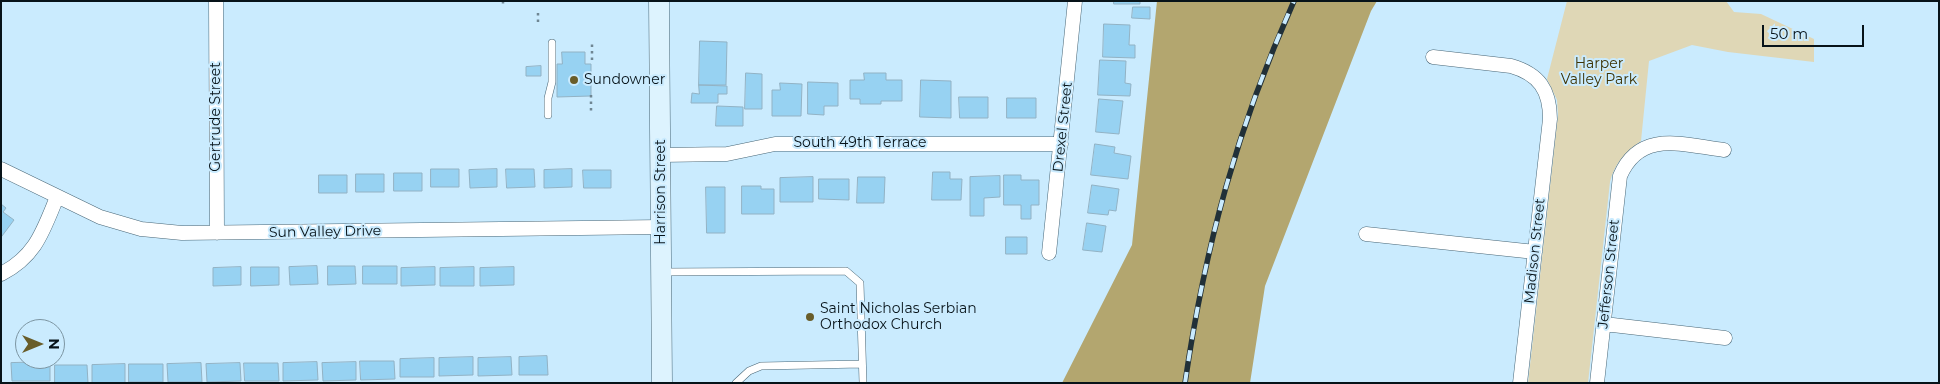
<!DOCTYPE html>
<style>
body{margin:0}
#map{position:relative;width:1940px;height:384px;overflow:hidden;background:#caebfe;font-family:Montserrat,sans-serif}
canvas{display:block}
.frame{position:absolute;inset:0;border:2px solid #071319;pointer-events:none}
.north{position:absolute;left:15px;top:319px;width:50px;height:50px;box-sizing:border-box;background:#caebfe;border:1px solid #7c95a2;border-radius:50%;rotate:90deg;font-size:14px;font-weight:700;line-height:20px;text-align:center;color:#071319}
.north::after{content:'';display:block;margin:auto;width:18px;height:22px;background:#695d2a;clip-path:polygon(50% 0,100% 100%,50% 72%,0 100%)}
.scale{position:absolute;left:1762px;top:25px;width:102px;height:22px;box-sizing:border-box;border:2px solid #071319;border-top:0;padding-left:6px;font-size:15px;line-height:18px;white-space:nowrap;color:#071319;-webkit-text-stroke:4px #caebfe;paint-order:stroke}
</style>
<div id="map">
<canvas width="1940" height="384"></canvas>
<div class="frame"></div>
<div class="north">N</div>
<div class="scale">50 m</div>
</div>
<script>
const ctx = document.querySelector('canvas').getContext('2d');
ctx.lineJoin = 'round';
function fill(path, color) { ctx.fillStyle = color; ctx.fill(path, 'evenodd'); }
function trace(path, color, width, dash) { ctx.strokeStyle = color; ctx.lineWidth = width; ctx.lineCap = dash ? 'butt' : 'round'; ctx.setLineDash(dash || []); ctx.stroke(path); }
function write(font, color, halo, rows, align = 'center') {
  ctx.font = font + ' Montserrat,sans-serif'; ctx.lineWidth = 4; ctx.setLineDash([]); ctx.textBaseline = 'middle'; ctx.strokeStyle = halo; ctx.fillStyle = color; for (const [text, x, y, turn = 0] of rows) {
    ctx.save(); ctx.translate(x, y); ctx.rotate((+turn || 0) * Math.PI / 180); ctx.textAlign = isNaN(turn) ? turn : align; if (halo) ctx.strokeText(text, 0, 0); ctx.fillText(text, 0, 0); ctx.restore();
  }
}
const green = new Path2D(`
 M1567,1H1726L1734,12L1761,14L1814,39V62L1728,52L1692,45L1649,61L1641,141C1626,151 1614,164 1610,182L1588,383H1528L1558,115L1557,100L1547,79Z`);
const forest = new Path2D(`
 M1157,1H1377L1371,11L1265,286L1250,383H1062L1132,245Z`);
const building = new Path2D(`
 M1114,1H1140V4H1114Z
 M1133,7H1150V19L1132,18Z
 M1104,24L1130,25L1129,45H1135V58L1103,57Z
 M700,41L727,42L726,85H699Z
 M562,52H585V64H591V96L557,97V64H562Z
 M1100,60L1126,61L1125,83L1131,84L1130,96L1098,95Z
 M541,66V76H526V67Z
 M746,73L762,74V109H745Z
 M864,73H886V80H902V101H881V104H860V99H850V80H864Z
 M921,80L951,81V118L920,117Z
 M808,82L838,83V106H824V115L808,114Z
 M780,83L802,84L801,116H772V90H780Z
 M699,85L727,86V94H718V103H691L692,93L699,94Z
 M959,97H988V118H960Z
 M1007,98H1036V118H1007Z
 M1099,99L1123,101L1119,134L1096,132Z
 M717,106L743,107V126H716Z
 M1095,144L1115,147L1114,153L1131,156L1128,179L1091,175Z
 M431,169H459V187H431Z
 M497,169V187L470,188L469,170Z
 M506,169H534L535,187L507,188Z
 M572,169V187L544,188V170Z
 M583,170H611V188H584Z
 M933,172H950V179H962L961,200H932Z
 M394,173H422V191H394Z
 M356,174H384V192H356Z
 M319,175H347V193H319Z
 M1004,175H1021V180H1039V205H1031V219H1021V205H1004Z
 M1000,176V197L984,198V216H970V177Z
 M813,177V202H780V178Z
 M858,177H885L884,203H857Z
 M819,179H849V200L819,199Z
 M1092,185L1119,189L1116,211L1109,210L1108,215L1088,213Z
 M742,186H761V189H774V214H742Z
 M706,187H725V233H707Z
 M1,204L6,208L3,212L14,220L2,236Z
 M1087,223L1106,226L1102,252L1083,250Z
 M1006,237H1027V254H1006Z
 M317,266L318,284L290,285L289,267Z
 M328,266H355L356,284L328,285Z
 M363,266H397V284H363Z
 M241,267V285L213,286V268Z
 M251,267H279V285L251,286Z
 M435,267V285L401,286V268Z
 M474,267V286H440V268Z
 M514,267V285L480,286V268Z
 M547,356L548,375H519V357Z
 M473,357V375L439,376V358Z
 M511,357L512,375L478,376V358Z
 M434,358V377H400V359Z
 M360,361H394L395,379L361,380Z
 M50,362V381H12L11,363Z
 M317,362L318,380L283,381V363Z
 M356,362V380L323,381L322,363Z
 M201,363L202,382H168L167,364Z
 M240,363L241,381L207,382L206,364Z
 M244,363H278L279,381H245Z
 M125,364V383H92V365Z
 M129,364H163V382H129Z
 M55,365H87L88,383H55Z`);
const path = new Path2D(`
 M503,1V5
 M538,13V25
 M592,60V42
 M591,95V114`);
const lane = new Path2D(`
 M548,115V98L552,82V43
 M662,272L846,271L860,283L863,383
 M736,383L749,371L761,366L862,364`);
const street = new Path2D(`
 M216,1L217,233
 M1433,57L1511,66C1539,74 1550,90 1550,119L1520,383
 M661,155L727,154L775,144H1061
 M1,169L100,217L141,229L182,233L661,227
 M1366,234L1535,252
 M1049,253L1075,1
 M1,274C36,256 43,231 57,197
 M1604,324L1725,338
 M1597,383L1620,176C1640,129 1683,145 1724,150`);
const secondary = new Path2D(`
 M659,1L662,383`);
const rail = new Path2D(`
 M1185,383C1205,246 1237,128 1294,1`);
const markers = [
 [574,80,5,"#695d2a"],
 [810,317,5,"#695d2a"]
];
const parkNames = [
 ["Harper",1599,64],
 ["Valley Park",1599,80]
];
const poiNames = [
 ["Sundowner",584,80],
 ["Saint Nicholas Serbian",820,309],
 ["Orthodox Church",820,325]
];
const streetNames = [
 ["Gertrude Street",216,117,-90],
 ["Drexel Street",1063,127,-84],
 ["South 49th Terrace",860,143],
 ["Harrison Street",661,192,-90],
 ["Sun Valley Drive",325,232,-1],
 ["Madison Street",1535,251,-84],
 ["Jefferson Street",1609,274,-84]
];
fill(green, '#dfd7b6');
fill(forest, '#b3a66f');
fill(building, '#97d2f2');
trace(building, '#92b2c4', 1);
trace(lane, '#486676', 8);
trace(street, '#486676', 15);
trace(secondary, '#486676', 21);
trace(path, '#6f8693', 2.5, [2.5, 4]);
trace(lane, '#fff', 7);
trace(street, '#fff', 14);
trace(secondary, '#ddf3fe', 20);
trace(rail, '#213038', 5.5);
trace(rail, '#caebfe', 4, [11]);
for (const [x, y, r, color] of markers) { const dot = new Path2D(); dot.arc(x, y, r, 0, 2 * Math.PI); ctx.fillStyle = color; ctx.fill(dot); trace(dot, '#caebfe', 2); }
write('14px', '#3c3203', '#caebfe', parkNames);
write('14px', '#071319', '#caebfe', poiNames, 'left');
write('14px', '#071319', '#caebfe', streetNames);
</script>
